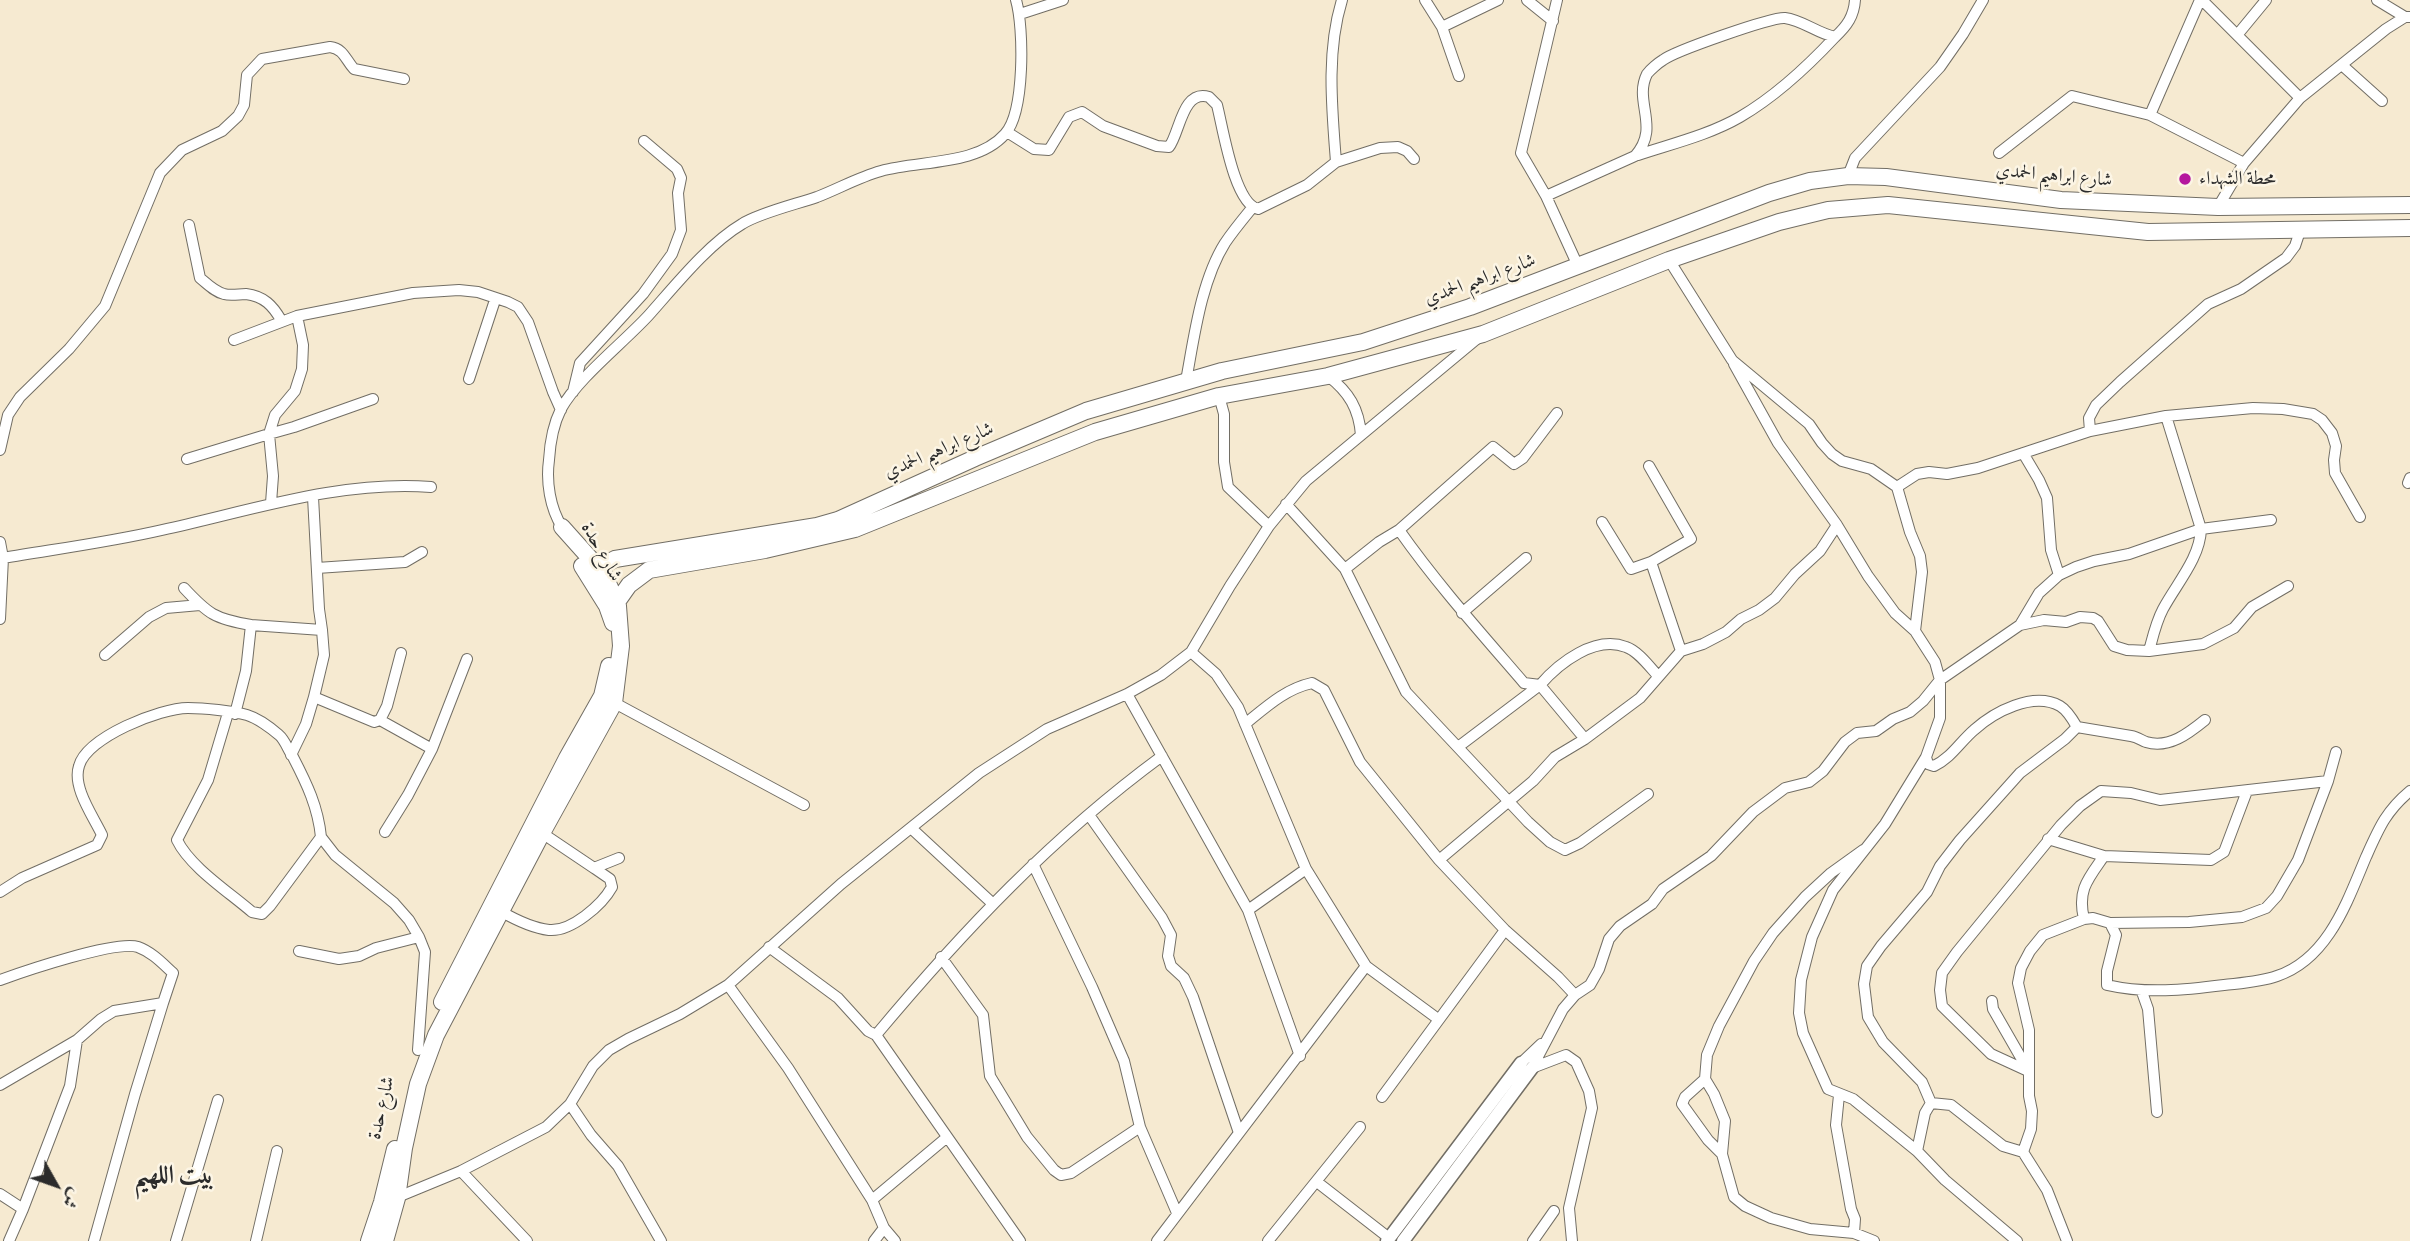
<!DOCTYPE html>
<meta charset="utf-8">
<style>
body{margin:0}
#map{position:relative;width:2410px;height:1241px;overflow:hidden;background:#f6ead1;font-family:Alegreya,Amiri,serif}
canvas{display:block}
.north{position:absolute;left:21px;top:1150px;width:70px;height:70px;-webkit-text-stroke:5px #fcf5e5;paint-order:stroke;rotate:130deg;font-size:19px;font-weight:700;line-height:28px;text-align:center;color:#2b2b2b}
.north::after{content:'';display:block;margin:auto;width:24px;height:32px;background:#2b2b2b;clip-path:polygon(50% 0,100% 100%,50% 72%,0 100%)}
</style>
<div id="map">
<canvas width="2410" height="1241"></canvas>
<div class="north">ش</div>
</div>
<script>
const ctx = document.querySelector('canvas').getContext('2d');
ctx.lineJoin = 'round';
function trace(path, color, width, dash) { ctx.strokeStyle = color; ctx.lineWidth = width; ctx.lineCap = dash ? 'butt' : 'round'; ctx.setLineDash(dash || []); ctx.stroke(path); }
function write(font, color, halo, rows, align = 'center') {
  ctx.font = font + ' Alegreya,Amiri,serif'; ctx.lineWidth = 5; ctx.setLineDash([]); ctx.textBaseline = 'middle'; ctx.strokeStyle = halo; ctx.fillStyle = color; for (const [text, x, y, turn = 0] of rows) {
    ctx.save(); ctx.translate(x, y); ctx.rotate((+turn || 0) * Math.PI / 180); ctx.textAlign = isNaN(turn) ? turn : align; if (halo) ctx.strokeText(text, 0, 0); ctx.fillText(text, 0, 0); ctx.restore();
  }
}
const minor = new Path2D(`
 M1425,0L1442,27L1498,0
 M1527,0L1553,21
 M1557,0L1521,153L1546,196L1578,266
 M2202,0L2300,98
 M2377,0L2405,17
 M1020,14L1063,0
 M1442,27L1459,76
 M2238,34L2266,0
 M2343,66L2382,101
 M2150,115L2200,0
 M1007,132L1034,149L1049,150L1069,117L1082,112L1103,126L1157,146L1169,147C1180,133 1182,89 1209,97L1217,105C1223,128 1234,203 1258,209L1307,185L1336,162L1380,148L1398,147L1407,151L1414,159
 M1999,153L2072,96L2150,115L2244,163
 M1638,155C1671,144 1709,135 1740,117C1776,96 1807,67 1835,37
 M1336,162C1332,109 1326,52 1342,0
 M1848,176L1855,158L1940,67L1963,34L1983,0
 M1546,196L1635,156C1661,127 1633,102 1647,74C1650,70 1658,63 1663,60C1675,51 1771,17 1785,18C1802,20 1817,33 1835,37C1847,26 1854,16 1855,0
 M2218,207L2244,163L2300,98L2386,29L2405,17H2410
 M189,225L200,278C207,284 215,292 224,294C231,296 239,294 246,294C264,296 273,306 281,320
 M1669,260L1732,360L1809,424L1822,443L1832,454L1842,461L1871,469L1897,487L1910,532L1920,556L1922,572L1915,631L1935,662L1940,680V718L1926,757
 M234,340L297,316
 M1734,364L1778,443L1837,525L1868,576L1895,613L1915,631
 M1328,376C1349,392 1359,409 1361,435
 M469,379L495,300
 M1186,381C1194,338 1201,281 1225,243C1233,231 1243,219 1252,208
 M573,392L580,363L643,294L672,254L681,230L678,193L681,178L677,169L644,141
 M1219,396L1224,414V462L1228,487L1269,526
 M2090,431L2089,418L2096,405L2120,382L2208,304L2241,289L2286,258L2295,246L2300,231
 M0,450L8,415L20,397L69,349L105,306L160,173L182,150L222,131L238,116L244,105L247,75L262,59L330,47C344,49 345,59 354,69L404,79
 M2023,453L2039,480L2047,498L2051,550L2059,575
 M187,459L269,434L275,415L295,391L302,369L303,345L297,316L413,293L459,290L478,292L508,302L518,307L528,322L553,392L561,410
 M2408,483L2410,478
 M1897,487L1917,474L1929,472L1947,474L1978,468L2090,431L2166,416L2253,408L2283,409L2313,414L2322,420L2332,433L2336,446L2334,460L2335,473L2360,517
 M313,497L319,609L322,630
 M271,503L273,476L269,434L294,427L373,399
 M1286,504L1345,569L1406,692L1528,822L1550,842L1565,850L1580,843L1648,794
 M1602,522L1631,569L1651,562L1691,539L1649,466
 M562,527C550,508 546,482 549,460C550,443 553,425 561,409C577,379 623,343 648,316C674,287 708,244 742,224C759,213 797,204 817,197C838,189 859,177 881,171C919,160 977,166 1005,134C1025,112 1024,28 1016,0
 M1399,530C1437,584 1481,633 1524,683L1540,685L1585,739
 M0,542L3,558L0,619
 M3,558C56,549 110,542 162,530C250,511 340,480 431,487
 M1651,562L1681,651
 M317,568L405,562L422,552
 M1345,569L1379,542L1399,530L1493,447L1514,464L1523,458L1557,413
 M184,588C208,614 215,619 251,625
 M1462,613L1526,558
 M2020,625L2039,593L2059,575L2076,567L2094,561L2129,554L2201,529L2271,520
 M2149,651C2153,636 2156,622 2163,609C2177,583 2200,558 2201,529L2166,416
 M1191,652L1216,674L1238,707L1306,869L1366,966L1438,1019
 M105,655L149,617L166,608L200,605
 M1127,694L1248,910L1300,1056
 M611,701L804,805
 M235,714L246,671L251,625L322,630L324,655L314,697L374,722L380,720L387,706L401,653
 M380,720L432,749
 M1245,724C1266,707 1285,689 1312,683L1324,690L1360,762L1439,860L1505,930L1558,977L1575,995
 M1458,747L1540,685C1559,663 1595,635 1626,647C1638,651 1649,666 1658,676
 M291,755L306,724L314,697
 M1089,815L1162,918L1171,935L1168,956L1171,966L1184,978L1193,997L1239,1133
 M911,828L992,903
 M385,832L408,795L432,749L467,659
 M542,833L594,868L619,858
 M321,837L335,855L394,903L409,920L419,937L425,952L418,1050
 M2048,839L2104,856L2211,860L2224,852L2247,791
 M1863,850L1831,873L1805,897L1773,933L1754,961L1719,1026L1707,1055L1705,1079L1714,1094L1725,1121L1722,1154L1734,1197L1745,1206L1771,1218L1810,1229L1854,1233L1874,1241
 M1439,860L1533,781L1555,757L1585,739L1640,698L1681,651L1703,644L1726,632L1741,619L1759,610L1775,598L1795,574L1820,551L1837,525
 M1033,864L1092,987L1124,1061L1140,1127L1177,1213
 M0,892L22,878L97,845L102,835C93,816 72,787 79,766C87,737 160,708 188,708C204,708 233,711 247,715C257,718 271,728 279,735C285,740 288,750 293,757C307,784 318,807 321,837L270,906L262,914L252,912C229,892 190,867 177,840L208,780L228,713
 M1248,910L1306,869
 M502,912C516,920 533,928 549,930C571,932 602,905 612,887L610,879L594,868
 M2084,919C2077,890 2088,879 2104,856
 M2110,923L2116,935L2107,971V985C2146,994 2185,990 2224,985C2241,983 2260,982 2277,976C2328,959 2347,902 2366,857C2379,828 2386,811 2410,791
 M769,947L838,998L868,1031L876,1035L1020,1241
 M299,951L339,959L359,956L376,948L419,937
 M941,957L983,1015L990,1076L1027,1137L1054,1170L1061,1175L1071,1173L1140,1127
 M0,980C25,971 116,940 138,947C152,952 163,964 173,973L163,1003L114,1011L101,1019L77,1040L0,1085
 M728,985L788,1068L872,1200L884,1228L895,1241
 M2142,992L2148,1009L2157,1112
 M1992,1001L1993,1009L2028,1070
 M876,1035C963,931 1052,837 1162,756
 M1521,1063L1541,1044
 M1532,1068L1563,1009L1575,995L1590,985L1599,969L1609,939L1620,926L1652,904L1663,889L1711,856L1753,812L1785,788L1809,782L1823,771L1845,742L1857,733L1876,731L1893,719L1910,712L1923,701L1940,680L2020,625L2044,620L2066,622L2080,617L2093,618L2098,621L2114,646L2127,650L2149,651L2203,644L2234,628L2252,607L2288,586
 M1532,1068L1566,1055L1576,1062L1589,1091L1592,1108L1569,1208L1572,1241
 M2028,1071L1991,1054L1942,1006L1940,990L1942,973L1957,952L2061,825L2080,806L2101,791L2131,793L2160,800L2328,781
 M1705,1079L1685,1097L1682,1104L1708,1140L1722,1154
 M1839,1095L1836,1125L1851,1209L1855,1219L1854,1233
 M1382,1097L1505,930
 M570,1104L591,1135L618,1166L661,1241
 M1917,1151L1925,1113L1931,1103
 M2023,1152L2031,1129L2032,1111L2029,1096V1030L2018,983L2021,968L2030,951L2043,935L2084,919L2093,918L2110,923L2189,922L2242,917L2266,908L2277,896L2298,860L2328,781L2336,752
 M461,1171L527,1241
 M1317,1182L1389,1238
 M0,1194L23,1209
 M393,1199L461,1171L546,1127L570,1104L593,1066L609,1050L628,1039L680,1014L728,985L841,884L979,773L1047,729L1127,694L1161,675L1191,652L1230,586L1269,526L1306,481L1478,338
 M872,1200L946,1138
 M9,1241L23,1209L70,1086L77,1040
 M94,1241L135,1094L163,1003
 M176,1241L218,1100
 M256,1241L277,1151
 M874,1241L884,1228
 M1157,1241L1366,966
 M1268,1241L1360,1127
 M1533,1241L1554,1211
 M2017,1241L1945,1180L1917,1151L1853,1099L1828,1089L1803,1033L1799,1013L1801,980L1812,937L1833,890L1885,824L1926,757L1928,764L1934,766C1951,758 1960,742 1974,730C1994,712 2033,691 2060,706C2067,710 2073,720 2077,727C2095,730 2113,733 2131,736C2137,737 2141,740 2146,742C2169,749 2189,733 2205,720
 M2067,1241L2047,1190L2023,1152L2003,1146L1951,1105L1931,1103L1922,1082L1883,1042L1868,1017L1864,984L1867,966L1881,946L1927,892L1940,866L1960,840L2020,773L2065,739L2077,727`);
const tertiary = new Path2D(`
 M1387,1241L1521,1063
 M1403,1241L1532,1068`);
const primary = new Path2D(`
 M582,566L607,606L613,623
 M587,573L615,559L817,526L838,520L975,458L1086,411L1222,371L1363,342L1470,307L1769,193L1810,181L1848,176L1886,177L2061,200L2218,207L2410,205
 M617,602L629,585L649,570L765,550L855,529L1095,432L1219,396L1328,376L1483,334L1669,260L1779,222L1828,210L1888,205L2148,232L2410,228
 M442,1002L567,758L602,696L609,666
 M369,1241L382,1202L395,1149
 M385,1241L397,1198L404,1148L418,1084L436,1035L542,833L614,703L621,646L618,606L604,574L562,527`);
const markers = [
 [2185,179,7,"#b5179e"]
];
const streetNames = [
 ["شارع ابراهيم الحمدي",2054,176,5],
 ["شارع ابراهيم الحمدي",1480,280,-20],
 ["شارع ابراهيم الحمدي",939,451,-23],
 ["شارع حدة",601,552,61],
 ["شارع حدة",382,1108,-77]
];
const poiNames = [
 ["محطة الشهداء",2199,179]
];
const districtNames = [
 ["بيت اللهيم",174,1177]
];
trace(minor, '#726e65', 12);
trace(tertiary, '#726e65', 15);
trace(primary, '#726e65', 18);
trace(minor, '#fff', 10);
trace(tertiary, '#fff', 12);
trace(primary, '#fff', 16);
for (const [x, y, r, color] of markers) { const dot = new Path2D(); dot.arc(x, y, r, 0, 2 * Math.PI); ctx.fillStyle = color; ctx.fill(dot); trace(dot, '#fcf5e5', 2.5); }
write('19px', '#2b2b2b', '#fcf5e5', streetNames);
write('19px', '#2b2b2b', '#fcf5e5', poiNames, 'left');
write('bold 26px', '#2b2b2b', '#fcf5e5', districtNames);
</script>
